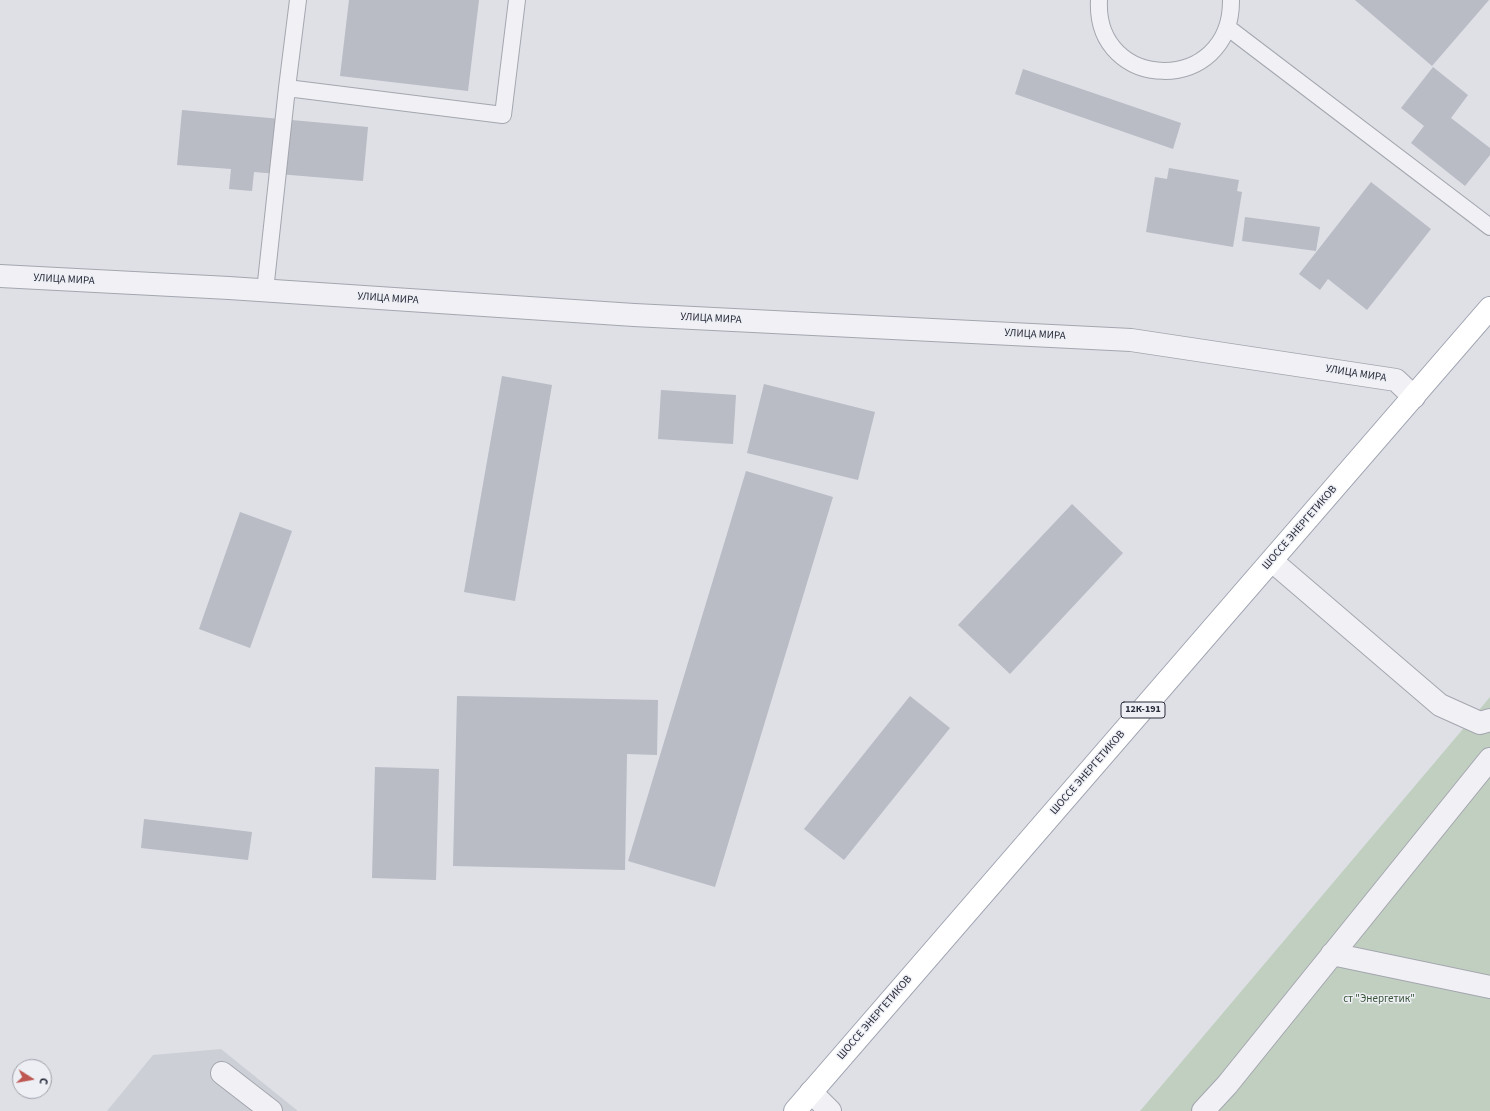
<!DOCTYPE html>
<meta charset="utf-8">
<style>
body{margin:0}
#map{position:relative;width:1490px;height:1111px;overflow:hidden;background:#dee0e6;font-family:"Source Sans 3",sans-serif}
canvas{display:block}
.north{position:absolute;left:12px;top:1059px;width:40px;height:40px;box-sizing:border-box;background:#edeff4;border:1px solid #9fa1aa;border-radius:50%;rotate:101deg;font-size:11px;font-weight:700;line-height:16px;text-align:center;color:#292c3b}
.north::after{content:'';display:block;margin:auto;width:14px;height:18px;background:#be5651;clip-path:polygon(50% 0,100% 100%,50% 72%,0 100%)}
</style>
<div id="map">
<canvas width="1490" height="1111"></canvas>
<div class="north">С</div>
</div>
<script>
const ctx = document.querySelector('canvas').getContext('2d');
ctx.lineJoin = 'round';
function fill(path, color) { ctx.fillStyle = color; ctx.fill(path, 'evenodd'); }
function trace(path, color, width, dash) { ctx.strokeStyle = color; ctx.lineWidth = width; ctx.lineCap = dash ? 'butt' : 'round'; ctx.setLineDash(dash || []); ctx.stroke(path); }
function write(font, color, halo, rows, align = 'center') {
  ctx.font = font + ' "Source Sans 3",sans-serif'; ctx.lineWidth = 3; ctx.setLineDash([]); ctx.textBaseline = 'middle'; ctx.strokeStyle = halo; ctx.fillStyle = color; for (const [text, x, y, turn = 0] of rows) {
    ctx.save(); ctx.translate(x, y); ctx.rotate((+turn || 0) * Math.PI / 180); ctx.textAlign = isNaN(turn) ? turn : align; if (halo) ctx.strokeText(text, 0, 0); ctx.fillText(text, 0, 0); ctx.restore();
  }
}
const built = new Path2D(`
 M221,1049L298,1111H107L153,1055Z`);
const green = new Path2D(`
 M1490,697V1111H1140Z`);
const building = new Path2D(`
 M349,0H479L468,91L340,76Z
 M1355,0H1489L1432,66Z
 M1433,67L1468,95L1451,118L1490,148V155L1465,186L1411,143L1424,126L1401,108Z
 M1023,69L1181,123L1173,149L1015,94Z
 M182,110L368,127L363,181L254,172L252,191L229,189L231,169L177,165Z
 M1169,168L1239,180L1237,191L1242,192L1233,247L1146,232L1155,177L1167,179Z
 M1371,182L1431,229L1367,310L1328,279L1320,290L1299,274Z
 M1245,217L1320,227L1316,251L1242,241Z
 M502,376L552,385L515,601L464,592Z
 M764,384L875,412L858,480L747,453Z
 M661,390L736,395L733,444L658,439Z
 M746,471L833,497L715,887L628,861Z
 M1072,504L1123,553L1010,674L958,625Z
 M240,512L292,531L250,648L199,629Z
 M457,696L658,700L657,755L627,754L625,870L453,866Z
 M910,696L950,728L844,860L804,829Z
 M375,767L439,769L436,880L372,878Z
 M144,819L252,832L248,860L141,848Z`);
const service = new Path2D(`
 M1099,0C1094,93 1232,96 1231,0
 M1227,27L1490,227
 M287,88L503,115L517,0
 M265,291L287,88L298,0`);
const minor = new Path2D(`
 M0,276L229,288L634,315L1131,340L1396,380L1414,397
 M1272,561L1440,705L1480,723L1490,720
 M1332,954L1490,987
 M222,1073L271,1111
 M811,1092L830,1111
 M1203,1111L1227,1085L1490,759`);
const primary = new Path2D(`
 M795,1111L1490,308`);
const shields = [
 [1143,710,44]
];
const shieldNames = [
 ["12К-191",1143,710]
];
const streetNames = [
 ["УЛИЦА МИРА",64,280,3],
 ["УЛИЦА МИРА",388,299,4],
 ["УЛИЦА МИРА",711,319,3],
 ["УЛИЦА МИРА",1035,335,3],
 ["УЛИЦА МИРА",1356,374,9],
 ["ШОССЕ ЭНЕРГЕТИКОВ",1300,528,-49],
 ["ШОССЕ ЭНЕРГЕТИКОВ",1088,773,-49],
 ["ШОССЕ ЭНЕРГЕТИКОВ",875,1018,-49]
];
const parkNames = [
 ["ст \"Энергетик\"",1379,1000]
];
fill(built, '#cdcfd7');
fill(green, '#c1cfc0');
fill(building, '#b9bbc5');
trace(service, '#a4a6af', 18);
trace(minor, '#a4a6af', 24);
trace(primary, '#9fa3b0', 24);
trace(service, '#f1f1f5', 16);
trace(minor, '#f1f1f5', 22);
trace(primary, '#fff', 22);
for (const [x, y, w] of shields) { const box = new Path2D(); box.roundRect(x - w / 2, y - 8, w, 16, 3); ctx.fillStyle = '#edeff4'; ctx.fill(box); trace(box, '#292c3b', 1); }
write('bold 10px', '#292c3b', null, shieldNames);
write('11px', '#292c3b', '#edeff4', streetNames);
write('11px', '#385538', '#edeff4', parkNames);
</script>
